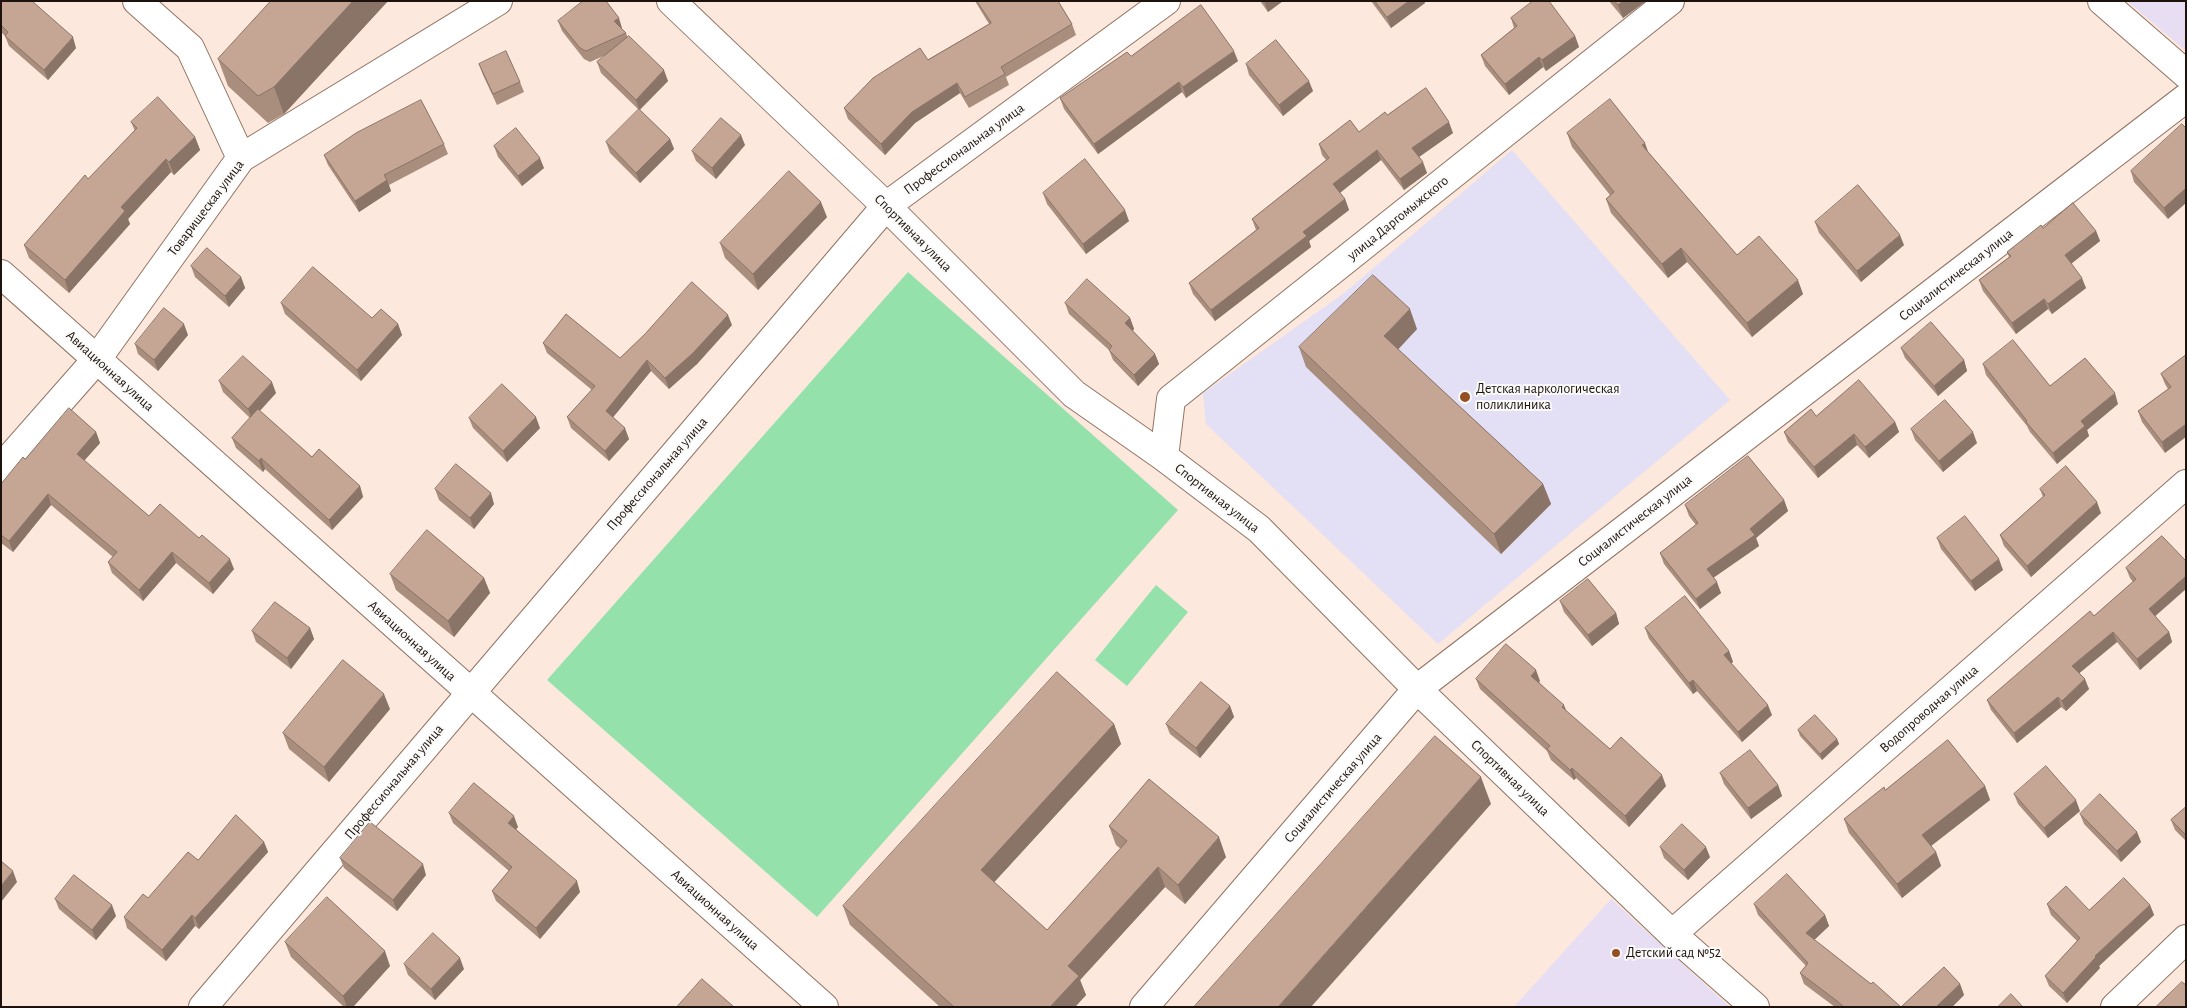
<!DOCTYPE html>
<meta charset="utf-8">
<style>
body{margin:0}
#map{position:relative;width:2187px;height:1008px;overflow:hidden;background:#fce8dc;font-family:"Alegreya Sans",sans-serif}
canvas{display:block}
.frame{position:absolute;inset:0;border:2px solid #1e130c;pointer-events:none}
</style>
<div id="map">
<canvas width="2187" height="1008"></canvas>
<div class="frame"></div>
</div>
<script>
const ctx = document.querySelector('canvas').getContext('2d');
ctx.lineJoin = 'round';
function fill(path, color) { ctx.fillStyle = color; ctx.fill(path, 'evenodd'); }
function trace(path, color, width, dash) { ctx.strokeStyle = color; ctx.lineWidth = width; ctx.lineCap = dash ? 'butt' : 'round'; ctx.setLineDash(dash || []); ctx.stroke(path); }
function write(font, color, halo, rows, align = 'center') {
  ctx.font = font + ' "Alegreya Sans",sans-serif'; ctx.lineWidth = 4; ctx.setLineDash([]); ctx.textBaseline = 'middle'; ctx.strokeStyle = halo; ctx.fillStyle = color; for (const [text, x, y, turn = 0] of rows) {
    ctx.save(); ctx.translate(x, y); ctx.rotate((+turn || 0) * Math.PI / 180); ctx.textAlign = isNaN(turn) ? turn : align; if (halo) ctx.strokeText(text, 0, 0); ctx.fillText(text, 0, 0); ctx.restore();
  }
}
const education = new Path2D(`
 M2127,1H2186V51Z
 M1611,899L1730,1007H1514Z`);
const medical = new Path2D(`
 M1512,150L1730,400L1438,644L1206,424L1203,393L1343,294Z`);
const green = new Path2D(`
 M908,272L1178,510L817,917L547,680Z
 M1156,585L1188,612L1127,686L1095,660Z`);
const minor = new Path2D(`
 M137,1L190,48L241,158
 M671,1L886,206L1074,394L1164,457L1259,529L1417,689L1672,934L1755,1007
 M1164,457L1171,399L1670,1
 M1,468L97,359L241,158L498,1
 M1672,934L2186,484
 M203,1007L886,206L1166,1
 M1144,1007L1417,689L2186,98
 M2115,1007L2186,939`);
const tertiary = new Path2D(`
 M2102,1L2186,74`);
const secondary = new Path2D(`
 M1,274L824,1007`);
const wall = new Path2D(`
 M1,1L76,48L48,80L9,46L5,36L1,32Z
 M271,1H388L284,114L268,123L228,86L218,59Z
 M975,1H1058L1072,24L1076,35L1006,77L1009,85L969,108L960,93L915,123L885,155L848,119L844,108L989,24Z
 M1260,1H1283L1268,12Z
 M1371,1H1424L1425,3L1391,28Z
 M1609,1H1646L1623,18Z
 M1511,18L1575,36L1579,47L1546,71L1543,67L1509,95L1485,66L1481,55L1514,28Z
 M558,21L622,28V29L626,33L628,38L668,81L640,110L670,139L674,149L640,183L610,153L606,142L639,110L601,73L597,62L608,54L590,62L584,59L562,31Z
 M1131,56L1238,61L1186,98L1182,92L1098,154L1064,109L1060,98Z
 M479,64L520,82L524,92L497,105L483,75Z
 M1246,64L1313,91L1283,116L1249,75Z
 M1387,115L1453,133L1419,157L1427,173L1404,190L1381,160L1340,193L1345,199L1349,210L1309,241L1311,247L1215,321L1193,294L1189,283L1256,230L1252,219L1326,160L1322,155L1319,144L1359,132Z
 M131,122L195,137L200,150L174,175L171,172L128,219L130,224L69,293L29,258L24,245L135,131Z
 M2186,128L2168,219L2134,182L2131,171Z
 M1567,133L1649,153L1737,255L1803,294L1752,337L1687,262L1668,278L1611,213L1606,199L1610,195L1572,147Z
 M444,144L448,154L389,185L391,191L359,212L328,165L324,155Z
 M745,145L716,179L696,161L692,151Z
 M494,146L544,168L522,186L498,157Z
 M1043,193L1129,221L1086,254L1047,204Z
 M827,217L758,290L725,258L720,243Z
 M1815,222L1904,245L1861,282L1819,233Z
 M2043,228L2096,231L2100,241L2071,264L2086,288L2052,314L2048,309L2016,334L1983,291L1979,280L2009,257L2007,252Z
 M191,266L241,277L245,288L229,307L195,277Z
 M281,303L372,318L398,324L402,335L361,381L285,314Z
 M1065,303L1130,318L1134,329L1133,331L1155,354L1159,364L1138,386L1113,360L1109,350L1069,314Z
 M732,325L697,364L669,389L651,371L613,417L629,439L609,461L571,428L567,417L592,390L547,353L543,343L620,358Z
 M1417,329L1398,349L1543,484L1551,504L1501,554L1306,367L1299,347Z
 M188,335L158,371L138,354L135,344Z
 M1901,348L1964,360L1967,371L1938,396L1905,358Z
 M2186,355L2165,453L2142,422L2138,411L2168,389L2165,384L2161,374Z
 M1983,364L2050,386L2118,404L2087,430L2089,436L2057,464L2030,432L2027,426L1986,375Z
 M219,381L276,393L260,411L312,457L360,486L363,497L332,530L265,469L263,472L236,448L232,438L250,418L223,392Z
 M469,418L540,428L507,462L473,428Z
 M1895,422L1899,432L1869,458L1857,445L1818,478L1788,442L1784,432Z
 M1911,429L1977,443L1943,472L1915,440Z
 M96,432L100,443L84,461L149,516L234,569L213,594L176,563L143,601L112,573L108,562L113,557L51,505L13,552L1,543V484Z
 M435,489L494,504L474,529L439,500Z
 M2040,489L2101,513L2031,577L2004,546L2000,535L2043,497Z
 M1784,500L1788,511L1756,538L1759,546L1713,578L1721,593L1700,609L1664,564L1660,553L1696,525L1689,516L1685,505Z
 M2162,536L2155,616L2169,632L2172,642L2140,670L2117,642L2079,673L2089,689L2066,711L2061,707L2017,743L1991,710L1987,700L2094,616L2133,582L2130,578L2126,568Z
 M1937,538L2003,570L1975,591L1941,549Z
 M390,574L484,578L490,593L454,637L396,590Z
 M1560,601L1616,613L1619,624L1592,646L1564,612Z
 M310,628L314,639L291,669L256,642L252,631Z
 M1645,628L1729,651L1733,662L1731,663L1772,715L1742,742L1697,691L1693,694L1649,639Z
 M1476,679L1540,681L1539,682L1567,712L1610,749L1666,786L1629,827L1576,778L1574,780L1551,760L1547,751L1480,689Z
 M1230,706L1234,717L1200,758L1170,734L1166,724Z
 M390,709L329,782L289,749L283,733Z
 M1114,724L1121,744L994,882L1047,930L1121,849L1116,845L1109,826L1226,857L1185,904L1165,887L1080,980L1086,995L1075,1007H940L850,925L843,906Z
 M1798,730L1837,739L1839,744L1822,760L1800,736Z
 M1720,773L1778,785L1782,796L1751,819L1724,784Z
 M1985,786L1990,800L1931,846L1936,852L1941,866L1902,898L1849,833L1844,819Z
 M2014,794L2080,811L2048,838L2018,804Z
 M2186,807V841L2175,830L2171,820Z
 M449,813L518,827L516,829L580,892L540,939L496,901L492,891L509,871L453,823Z
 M2080,814L2137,832L2141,842L2121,862L2084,824Z
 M264,842L268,852L199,929L195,926L166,961L127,928L124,917L198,860Z
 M1660,847L1710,857L1688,880L1664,858Z
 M340,858L426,875L397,911L344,868Z
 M55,899L116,916L96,940L59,909Z
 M1754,904L1825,915L1829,926L1814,940L1901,1007L1960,984L1964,995L1952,1007H1835L1804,984L1800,973L1806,966L1758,915Z
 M2047,904L2089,910L2150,905L2154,915L2099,966L2100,968L2067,1003L2049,986L2045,976L2077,941L2051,915Z
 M285,942L390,966L353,1007H344L291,957Z
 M404,964L464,969L435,1000L408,975Z`);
const shadedWall = new Path2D(`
 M353,1H388L284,114L274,87Z
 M1264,1H1283L1268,12Z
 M1409,1H1424L1425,3L1391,28L1387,17Z
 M1623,1H1646L1623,18L1618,5Z
 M619,18L622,28L618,32L614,21Z
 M1575,36L1579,47L1546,71L1542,60Z
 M73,37L76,48L48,80L44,70Z
 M1234,51L1238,61L1186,98L1183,87Z
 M1539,57L1543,67L1509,95L1505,84Z
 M664,70L668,81L639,110L636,100Z
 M1309,81L1313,91L1283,116L1279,105Z
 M1179,82L1182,92L1098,154L1094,144Z
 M957,83L960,93L915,123L885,155L881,144L912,112Z
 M1449,122L1453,133L1416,159L1412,148Z
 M741,135L745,145L716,179L712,168Z
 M195,137L200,150L174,175L169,162Z
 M670,139L674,149L640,183L636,173Z
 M1645,143L1650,157L1642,145Z
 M1377,150L1381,160L1337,195L1333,184Z
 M540,158L544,168L522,186L518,176Z
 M166,159L171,172L128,219L130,224L69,293L65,280L121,207Z
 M1423,162L1427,173L1404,190L1400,179Z
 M387,180L391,191L359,212L355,201Z
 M2186,188V203L2168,219L2164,208Z
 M1345,199L1349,210L1309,241L1311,247L1215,321L1211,310L1303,232Z
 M821,202L827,217L758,290L753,274Z
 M1125,210L1129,221L1086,254L1083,244Z
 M2096,231L2100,241L2068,266L2065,255Z
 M1900,235L1904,245L1861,282L1857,271Z
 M1681,248L1687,262L1668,278L1662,264Z
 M241,277L245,288L229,307L225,296Z
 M2082,278L2086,288L2052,314L2048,304Z
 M1798,280L1803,294L1752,337L1747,323Z
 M2044,299L2048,309L2016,334L2012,323Z
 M1410,309L1417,329L1392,356L1384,336Z
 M728,315L732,325L697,364L669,389L665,378Z
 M1130,318L1134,329L1129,334L1125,323Z
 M184,324L188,335L158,371L154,360Z
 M398,324L402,335L361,381L357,370Z
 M1155,354L1159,364L1138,386L1134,375Z
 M647,360L651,371L610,421L606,411Z
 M1964,360L1967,371L1938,396L1934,386Z
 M272,382L276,393L252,419L248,409Z
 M2115,393L2118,404L2087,430L2089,436L2057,464L2053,453L2081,421Z
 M536,417L540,428L507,462L503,451Z
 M1895,422L1899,432L1869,458L1865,447Z
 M2186,424V437L2165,453L2162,442Z
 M625,428L629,439L609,461L605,451Z
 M96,432L100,443L80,465L77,454Z
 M1973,432L1977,443L1943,472L1939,461Z
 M1854,434L1857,445L1818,478L1814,467Z
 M261,458L265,469L263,472L259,461Z
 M1543,484L1551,504L1501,554L1494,534Z
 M360,486L363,497L332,530L329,520Z
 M491,493L494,504L474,529L470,518Z
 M48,494L51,505L13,552L9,541Z
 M1784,500L1788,511L1756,538L1759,546L1710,580L1707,569L1750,529Z
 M2097,502L2101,513L2031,577L2027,566Z
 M172,552L176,563L143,601L139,590Z
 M230,559L234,569L213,594L209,583Z
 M1999,559L2003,570L1975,591L1971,581Z
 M2186,576V589L2152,619L2149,609Z
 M484,578L490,593L454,637L448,621Z
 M1717,582L1721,593L1700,609L1696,599Z
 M1616,613L1619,624L1592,646L1588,635Z
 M310,628L314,639L291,669L287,658Z
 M2113,632L2117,642L2076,676L2072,666Z
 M2169,632L2172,642L2140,670L2137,659Z
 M1729,651L1733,662L1728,666L1724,655Z
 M1536,670L1540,681L1535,686L1531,676Z
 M2085,679L2089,689L2066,711L2062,701Z
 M1693,680L1697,691L1693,694L1689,683Z
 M384,694L390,709L329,782L324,767Z
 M2058,697L2061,707L2017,743L2014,733Z
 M1564,705L1568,715L1562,707Z
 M1768,705L1772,715L1742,742L1738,732Z
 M1230,706L1234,717L1200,758L1196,748Z
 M1114,724L1121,744L988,889L981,870Z
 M1837,739L1839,744L1822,760L1820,754Z
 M1572,768L1576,778L1574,780L1570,770Z
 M1662,775L1666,786L1629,827L1625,816Z
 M1481,777L1491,804L1311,1007H1278Z
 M1778,785L1782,796L1751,819L1748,808Z
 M1985,786L1990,800L1927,849L1922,835Z
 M2076,800L2080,811L2048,838L2044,828Z
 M514,816L518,827L512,834L508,823Z
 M2137,832L2141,842L2121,862L2117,851Z
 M1219,837L1226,857L1185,904L1178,885Z
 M264,842L268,852L199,929L195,918Z
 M1706,847L1710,857L1688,880L1684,870Z
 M1936,852L1941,866L1902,898L1897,884Z
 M423,864L426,875L397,911L393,900Z
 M1158,867L1165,887L1080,980L1086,995L1075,1007H1050L1068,966Z
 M13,871L17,882L1,902V886Z
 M577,881L580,892L540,939L536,928Z
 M112,905L116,916L96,940L92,930Z
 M2150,905L2154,915L2099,966L2100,968L2067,1003L2063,993L2095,956Z
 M192,915L195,926L166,961L162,950Z
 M1825,915L1829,926L1810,944L1806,933Z
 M385,951L390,966L353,1007H347L343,996Z
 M460,958L464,969L435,1000L431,989Z
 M1960,984L1964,995L1952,1007H1936Z`);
const building = new Path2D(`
 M1,1H32L73,37L44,70L5,36L8,32L1,25Z
 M271,1H353L274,87L258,96L218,59Z
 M583,1H606L619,18L614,21L626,33L586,51L580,48L558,21Z
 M977,1H1058L1072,24L1001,67L1005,74L965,97L957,83L912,112L881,144L844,108L873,78L920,48L928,60L991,23Z
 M1375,1H1409L1387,17Z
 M1533,1H1549L1575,36L1542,60L1539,57L1505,84L1481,55L1517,26L1511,18Z
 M1615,1H1623L1618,5Z
 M1201,5L1234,51L1183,87L1179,82L1094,144L1060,98L1127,52L1131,56Z
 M629,36L664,70L636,100L597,62Z
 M1276,40L1309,81L1279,105L1246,64Z
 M506,51L520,82L493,94L479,64Z
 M1426,88L1449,122L1412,148L1423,162L1400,179L1377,150L1333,184L1345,199L1303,232L1307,236L1211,310L1189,283L1259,228L1252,219L1329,158L1319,144L1350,120L1359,132L1385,112L1387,115Z
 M158,97L195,137L169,162L166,159L121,207L125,211L65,280L24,245L85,175L88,179L137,128L131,122Z
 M1610,99L1645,143L1642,145L1737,255L1759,236L1798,280L1747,323L1681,248L1662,264L1606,199L1614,192L1567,133Z
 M421,100L444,144L384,175L387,180L355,201L324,155L356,133Z
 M639,109L670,139L636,173L606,142Z
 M721,118L741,135L712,168L692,151Z
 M2182,124L2186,128V188L2164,208L2131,171Z
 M516,128L540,158L518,176L494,146Z
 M1085,159L1125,210L1083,244L1043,193Z
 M789,171L821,202L753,274L720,243Z
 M1858,185L1900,235L1857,271L1815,222Z
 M2073,203L2096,231L2065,255L2082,278L2048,304L2044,299L2012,323L1979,280L2011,256L2007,252L2041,225L2043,228Z
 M207,248L241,277L225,296L191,266Z
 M313,267L372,318L381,309L398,324L357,370L281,303Z
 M1373,275L1410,309L1384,336L1543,484L1494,534L1299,347Z
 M1087,279L1130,318L1125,323L1155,354L1134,375L1109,350L1112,346L1065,303Z
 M692,282L728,315L693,353L665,378L647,360L606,411L625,428L605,451L567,417L595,386L543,343L566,314L620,358L645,334Z
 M164,308L184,324L154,360L135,344Z
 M1931,322L1964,360L1934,386L1901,348Z
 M2013,340L2050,386L2085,358L2115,393L2081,421L2085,426L2053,453L2026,422L2027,421L1983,364Z
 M2186,355V424L2162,442L2138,411L2171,387L2161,374Z
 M243,356L272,382L248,409L219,381Z
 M1859,380L1895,422L1865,447L1854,434L1814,467L1784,432L1811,409L1816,416Z
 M502,384L536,417L503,451L469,418Z
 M1945,400L1973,432L1939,461L1911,429Z
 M69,408L96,432L77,454L149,516L160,504L199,538L202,535L230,559L209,583L172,552L139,590L108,562L117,552L48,494L9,541L1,535V484L23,457L25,459Z
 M258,409L312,457L319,449L360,486L329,520L261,458L259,461L232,438Z
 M1748,456L1784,500L1750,529L1755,535L1707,569L1717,582L1696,599L1660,553L1698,523L1685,505Z
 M456,464L491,493L470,518L435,489Z
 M2066,466L2097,502L2027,566L2000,535L2045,495L2040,489Z
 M1965,516L1999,559L1971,581L1937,538Z
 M427,530L484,578L448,621L390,574Z
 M2162,536L2186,561V576L2149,609L2169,632L2137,659L2113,632L2072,666L2085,679L2062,701L2058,697L2014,733L1987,700L2090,611L2094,616L2136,579L2126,568Z
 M1588,579L1616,613L1588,635L1560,601Z
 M1685,596L1729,651L1724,655L1768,705L1738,732L1693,680L1689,683L1645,628Z
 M275,602L310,628L287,658L252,631Z
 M1506,644L1536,670L1531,676L1564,705L1562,707L1610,749L1621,737L1662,775L1625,816L1572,768L1570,770L1547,749L1550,746L1476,679Z
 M343,660L384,694L324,767L283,733Z
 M1057,672L1114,724L981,870L1047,930L1127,841L1109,826L1149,779L1219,837L1178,885L1158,867L1068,966L1079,976L1050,1007H954L843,906Z
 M1201,682L1230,706L1196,748L1166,724Z
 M1815,715L1837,739L1820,754L1798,730Z
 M1435,736L1481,777L1278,1007H1194Z
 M1948,740L1985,786L1922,835L1936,852L1897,884L1844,819L1884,787L1885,790Z
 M1750,750L1778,785L1748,808L1720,773Z
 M2046,766L2076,800L2044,828L2014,794Z
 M474,783L514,816L508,823L577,881L536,928L492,891L512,867L449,813Z
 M2100,794L2137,832L2117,851L2080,814Z
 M2186,807V835L2171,820Z
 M236,815L264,842L195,918L192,915L162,950L124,917L143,894L148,898L188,852L198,860Z
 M370,822L423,864L393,900L340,858Z
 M1682,824L1706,847L1684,870L1660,847Z
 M1,861L13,871L1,886Z
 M1787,874L1825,915L1806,933L1871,984L1873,982L1901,1007L1944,967L1960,984L1936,1007H1844L1837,1001L1800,973L1808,963L1754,904Z
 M74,875L112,905L92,930L55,899Z
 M2124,878L2150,905L2095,956L2096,957L2063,993L2045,976L2080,938L2047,904L2066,886L2089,910Z
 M327,897L385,951L343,996L285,942Z
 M433,933L460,958L431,989L404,964Z
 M702,979L734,1007H677Z
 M2182,982L2186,985V1007H2156Z
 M2011,994L2023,1007H1998Z`);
const markers = [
 [1465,397,6,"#945023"],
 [1616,953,5,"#945023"]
];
const streetNames = [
 ["Профессиональная улица",964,149,-36],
 ["Товарищеская улица",206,208,-53],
 ["улица Даргомыжского",1398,218,-39],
 ["Спортивная улица",913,233,45],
 ["Социалистическая улица",1956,275,-38],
 ["Авиационная улица",110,371,42],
 ["Профессиональная улица",657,474,-49],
 ["Спортивная улица",1217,498,38],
 ["Социалистическая улица",1635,521,-38],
 ["Авиационная улица",412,641,42],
 ["Водопроводная улица",1929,709,-41],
 ["Спортивная улица",1510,778,44],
 ["Профессиональная улица",394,782,-50],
 ["Социалистическая улица",1333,788,-49],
 ["Авиационная улица",715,910,42]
];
const poiNames = [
 ["Детская наркологическая",1476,389],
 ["поликлиника",1476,405],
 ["Детский сад №52",1626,953]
];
fill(education, '#e7def3');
fill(medical, '#e3dff5');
fill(green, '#95e1ac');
trace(minor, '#917362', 30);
trace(tertiary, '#917362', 30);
trace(secondary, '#917362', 30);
trace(minor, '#fff', 28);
trace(tertiary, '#fff', 28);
trace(secondary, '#fff', 28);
fill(wall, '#a98e7e');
fill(shadedWall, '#8a7467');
fill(building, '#c5a593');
trace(building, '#8a7467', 1);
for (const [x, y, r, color] of markers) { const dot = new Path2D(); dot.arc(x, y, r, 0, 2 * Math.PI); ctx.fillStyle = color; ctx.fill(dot); trace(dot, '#fafafa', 2); }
write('14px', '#1e130c', '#fafafa', streetNames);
write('14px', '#1e130c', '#fafafa', poiNames, 'left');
</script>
